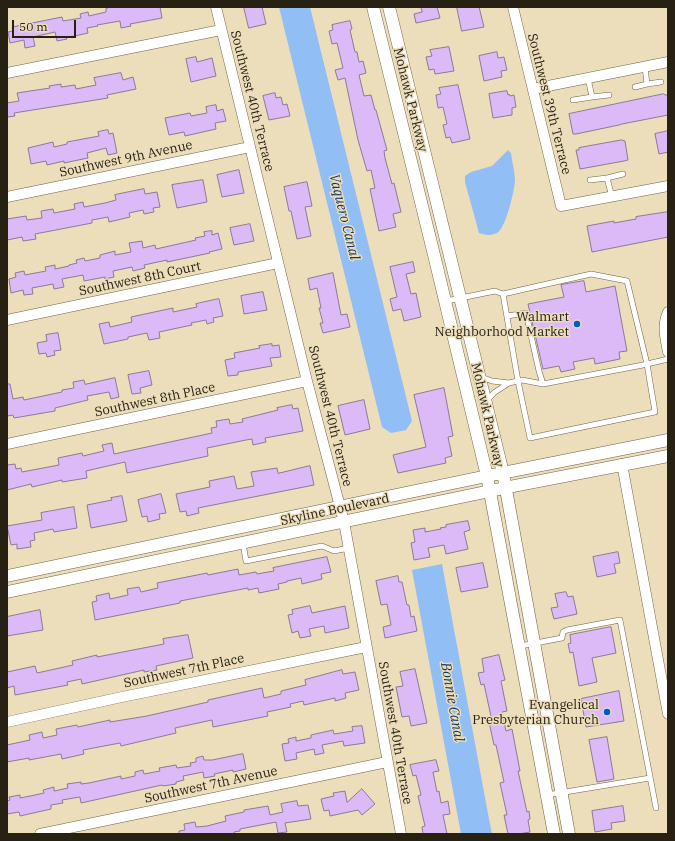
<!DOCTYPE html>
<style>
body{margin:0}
#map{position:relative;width:675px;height:841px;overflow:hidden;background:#ecddbb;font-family:"IBM Plex Serif",serif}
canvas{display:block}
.frame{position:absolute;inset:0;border:8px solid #272114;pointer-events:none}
.scale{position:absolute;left:12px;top:20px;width:64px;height:18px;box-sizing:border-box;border:2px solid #272114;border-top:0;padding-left:5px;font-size:12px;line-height:14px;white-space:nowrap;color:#272114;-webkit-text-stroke:3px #ecddbb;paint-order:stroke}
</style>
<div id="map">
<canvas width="675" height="841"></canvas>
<div class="frame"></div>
<div class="scale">50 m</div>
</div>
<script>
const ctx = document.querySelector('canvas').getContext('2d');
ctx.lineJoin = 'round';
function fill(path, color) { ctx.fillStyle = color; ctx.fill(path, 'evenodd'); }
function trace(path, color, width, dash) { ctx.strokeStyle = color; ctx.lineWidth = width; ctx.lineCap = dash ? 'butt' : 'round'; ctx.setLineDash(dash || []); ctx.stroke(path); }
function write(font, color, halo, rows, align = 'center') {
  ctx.font = font + ' "IBM Plex Serif",serif'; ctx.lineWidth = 3; ctx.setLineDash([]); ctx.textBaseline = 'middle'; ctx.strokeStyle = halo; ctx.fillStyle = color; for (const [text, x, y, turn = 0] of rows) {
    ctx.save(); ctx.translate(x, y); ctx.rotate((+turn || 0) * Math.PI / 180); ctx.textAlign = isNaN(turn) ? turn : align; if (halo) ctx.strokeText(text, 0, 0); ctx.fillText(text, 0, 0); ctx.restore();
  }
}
const water = new Path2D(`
 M279,7H310L412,421L406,430L391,433L382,427Z
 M508,150L511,153C512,162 515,172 515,181C514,192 506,228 497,233C491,236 484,235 479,233L465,182V176L471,172L492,166Z
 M442,564L488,814L492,834H461L412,570Z`);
const building = new Path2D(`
 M110,7H160L162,18L130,24L131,26L121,28L120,21L97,25L98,26L87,28L88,33L66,38L67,39L57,41L55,32L33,37L35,46L25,48L24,40L10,43L8,32L13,31L12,27L62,17L63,21L81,18L80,14L88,12L89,16L106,12V9Z
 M244,7H262L266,24L249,28Z
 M421,7H437L440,18L416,23L414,14L422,12Z
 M457,7H479L484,27L462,31Z
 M350,21L352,29L350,30L355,52H357L359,62L363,61L366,73L359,75L364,96L371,95L375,110H376L387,150L384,151L385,158L392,184L394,183L401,212L393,214L396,227L379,231L370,189L375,188L371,170L367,171L358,140L345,78L338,80L335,70L343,68L337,43L332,44L329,31L333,30L332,25Z
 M449,47L454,71L435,74L434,69L429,70L426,57L432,56L430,50Z
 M497,52L498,58L504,57L507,70L501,71L502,77L484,81L479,56Z
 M196,57L197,62L212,58L216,76L191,82L186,59Z
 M121,73L123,80L133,77L136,89L107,95L108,98L14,113L15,116L7,117V103L19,101L17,93L50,88L49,86L61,84V87L75,85L76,89L96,85L94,78Z
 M458,85L470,139L452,143L450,137L446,138L443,125L447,124L443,107L438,108L436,95L441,94L439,88Z
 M507,91L508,95L509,94L510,96L514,95L516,107L512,108V115L493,118L489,94Z
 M275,93L276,98L281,97L283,105L287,104L290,116L269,120L263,96Z
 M664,94L665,95H668V115L622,124L619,125L576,134H573L569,114Z
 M216,105L217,111L223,109L226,121L215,123L216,129L185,136L184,132L169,135L165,118L190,113L191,116L207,113L206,107Z
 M108,130L109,134L113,133L117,153L108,155L106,148L87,153L88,158L64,163V161L47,165L46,161L31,164L28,148L53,142L54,147L67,144V142L99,136L98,132Z
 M668,131V152L659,154L655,134Z
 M622,140L625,141L628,160L624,161L580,169L576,150H579V148Z
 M239,170L244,193L222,197L217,175Z
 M203,180L207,202L177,208L172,185Z
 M307,182L312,206L305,207L311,236L297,239L291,211H289L284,187Z
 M144,189L145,194L157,192L160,207L153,208L154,212L144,214L143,210L129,213L130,217L109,222L108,217L92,220V223L35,234L36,239L23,241L22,237L7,240V219L26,216L27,220L42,218L41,211L53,209L54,213L75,209L74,204L83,202L84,207L105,203L116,200L115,195Z
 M668,212V237L592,252L587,226L614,221V223L636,219V217Z
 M250,224L254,241L234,245L230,228Z
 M212,231V235L218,233L222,249L209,252L210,253L167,262V260L144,265L145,268L133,271L132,267L113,271L114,277L105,279V277L84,281L83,275L62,279L64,287L54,289L53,284L32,288L33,294L24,295L23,290L11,293L9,279L16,277L15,273L24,271L25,275L46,271L45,267L55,265V269L69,266V265L77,263L76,260L84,258L85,261L100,258V255L115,251V255L131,252L129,243L142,241L143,248L155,245L156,249L196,240L195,238L205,236L204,232Z
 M413,262L415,272L406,274L411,294L416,293L421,317L404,321L401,309L393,311L390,299L397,297L390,267Z
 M333,273L341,315L347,314L350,327L323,333L320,323H323L319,308H321L317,288L310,290L308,279Z
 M584,281L586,292L615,286L627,351L619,352L620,359L595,364L594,358L573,362L575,369L561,372L559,366L543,369L528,304L564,297L561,285Z
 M263,292L267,310L244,314L241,296Z
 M219,299L223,316L213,318L214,322L207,324L206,320L191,323L192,325L159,332L160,338L149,340L147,333L128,337V339L104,344L99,324L109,322L110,327L132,322L131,317L173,308V312L197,307L196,304Z
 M58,333L61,350L54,351L55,355L47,357L46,353L39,354L37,343L47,341L46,335Z
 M272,344V346L279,345L281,357L270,358L272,366L238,372V375L228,376L225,360L235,358L234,353L260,348L259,346Z
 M149,371L152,385L140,388L141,393L132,394L128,375Z
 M115,378L119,397L111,399L109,392L87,396L88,400L55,408V411L14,418L13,415L7,416V384H10L13,399L23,397L24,400L62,392V390L74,388L73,382L84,380L85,384Z
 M444,388L453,436L448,437L452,456L445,458L446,463L398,473L393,455L426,447L414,395Z
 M364,400L370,429L345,435L338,406Z
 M292,405L293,409L298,408L303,431L265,438L266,442L253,445L252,439L246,440L207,448L208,456L127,473L125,462L86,471L87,478L62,482V480L32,487L31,484L7,490V465L15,464L16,469L21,468L22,472L59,465L58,458L82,453L83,456L104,451L102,445L112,443L114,454L212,433L211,428L217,427L216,421L229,419L230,424L243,422L242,419L278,410L277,408Z
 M310,466L314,485L198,508L199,513L187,516L186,511L180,512L176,494L210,487L209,481L234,476L237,489L254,486L251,472L277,468L278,473Z
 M161,494L166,513L159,514L160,519L148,522L147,516L142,517L138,500Z
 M122,496L127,521L91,528L87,505L112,500L111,498Z
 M74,507L77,528L54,532L53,529L34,533L35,540L30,541L31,547L17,549V544L11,545L7,526L42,520L41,513Z
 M468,521L470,530L464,532L468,549L446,554L444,545L428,548L430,557L414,560L411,543L415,542L413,530L425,528V532L441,529L440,528L446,527V525Z
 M618,552L620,563L614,564L616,573L597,577L593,557Z
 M327,557L331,572L321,574L322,579L302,584L301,578L287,581V582L278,584L279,589L259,593L258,588L248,590V588L180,601V603L95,620L92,602L97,601L96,596L109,593L110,599L128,595L127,589L139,587L141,592L158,588L157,583L207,573L208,575L238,569L239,575L256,572L257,574L274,571L273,568Z
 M483,563L488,587L461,592L456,568Z
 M398,576L399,582H402L407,605H409L411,617L414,616L417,631L385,638L383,627L391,625L387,604L381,605L376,581Z
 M566,592L568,597L573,596L577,614L554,619L551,608L558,607L555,594Z
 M310,606L312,613L345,606L349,628L325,633L324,626L309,629L311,636L300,638L298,631L292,633L288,615L293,614L292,610Z
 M40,610L43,630L7,636V617Z
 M611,627L616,653L592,658L597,682L579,686L573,652L570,653L568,644L571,643L570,635Z
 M188,635L193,658L156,666L157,670L144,672V670L82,684L81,679L67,682L68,685L15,695L14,686L7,688V672L35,666L37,673L73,665L72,661L97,655V657L164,644L163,639Z
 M499,655L505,680L501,681L507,711L502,712L506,731L512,729L520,771H518L527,812L529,811L530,819L528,820L530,832L518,834H508L504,815H507L500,783L504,782L496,745H494L489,722L492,721L484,684L481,685L478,673L484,672L482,659Z
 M415,669L427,723L411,726L409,716L402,717L396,687L403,686L400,672Z
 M342,670L343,674L355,672L359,690L345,693L346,698L335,701V698L304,705L303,701L290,704L291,707L267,712L268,716L213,727L212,720L175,728L176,733L121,746L120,743L83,750L84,754L62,759L61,754L29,760V758L7,762V745L30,740L29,735L42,732L43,738L57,735L56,729L77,725L78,727L110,720V722L147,716L208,702V700L262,688L264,698L281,694V691L306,685L305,680Z
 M619,691L624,721L586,727L581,699Z
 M362,726L365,743L344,746L343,741L322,745L324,753L315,755L314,749L296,753L297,759L285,761L282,744L289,743L288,739L296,737V741L311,738V735L333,730L334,734L353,731L352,727Z
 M607,737L614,779L597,782L589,740Z
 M243,754L246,769L233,772V770L214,774L215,776L204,778L203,772L183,776L184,780L176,782V784L163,786L162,785L81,803L80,797L62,800L63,803L51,805V809L20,816L19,812L7,814V801L10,800L9,797L20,795V798L35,795L44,793L43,790L54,787V791L68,788L67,784L81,782V784L89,783L121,776V779L135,776V772L143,770L144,774L160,771L159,768L176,765L177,768L191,766L190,763L196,762V758L203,756L204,760H212Z
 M436,760L439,771L433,772L437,792L439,791L441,803L448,801L450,814L443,815L447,834H423L422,827L425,826L418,796L421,795L416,775L413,776L410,765Z
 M362,789L375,804L362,815L358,810L330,816L329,810L324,811L321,799L334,796L333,793L345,791L347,802Z
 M297,801L298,806L308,805L311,819L285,823L287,832L278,833L276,822L240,829V831L234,832V834H179V831L185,830L184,824L195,822L196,827L207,826L226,821L225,816L244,812V810L268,806L270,815L283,812L281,804Z
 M623,806L625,821L611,823L612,829L595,832L592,811Z`);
const service = new Path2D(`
 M645,67L647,84L661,82
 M588,78L592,97L609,95
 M635,87L647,84
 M573,100L592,97
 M590,180L607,178
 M612,197L607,178L623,174
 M591,274L627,281L647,364L655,412L530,438L518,381L503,294Z
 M446,301L495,291L503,294
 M507,316L526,313L539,371L543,384
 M481,377L492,381L509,383L495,392L486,401
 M509,383L522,380L543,384L643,365L668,359
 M243,543L246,561L322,546L334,551L349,548
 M520,646L562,638L563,632L567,630L620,620L656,808
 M547,795L650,778`);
const minor = new Path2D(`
 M216,7L307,381L344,522L401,834
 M513,7L561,206L668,186
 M7,73L221,30
 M533,89L668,62
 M7,197L250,147
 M668,312C662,325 665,337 668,352
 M7,320L278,263
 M7,444L307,381
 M622,464L668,714
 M7,722L122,697L366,647
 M40,834L387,762`);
const tertiary = new Path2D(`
 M373,7L435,259L487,476L554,834
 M389,7L503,473L569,834
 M7,576L487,476L668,440
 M7,592L514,486L668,456`);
const markers = [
 [577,324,4,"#025bc5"],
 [607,712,4,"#025bc5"]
];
const streetNames = [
 ["Mohawk Parkway",410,100,76],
 ["Southwest 40th Terrace",252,101,76],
 ["Southwest 39th Terrace",549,104,76],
 ["Southwest 9th Avenue",126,159,-12],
 ["Southwest 8th Court",140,279,-12],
 ["Southwest 8th Place",155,400,-12],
 ["Mohawk Parkway",487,415,77],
 ["Southwest 40th Terrace",330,416,76],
 ["Skyline Boulevard",335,510,-12],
 ["Southwest 7th Place",184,671,-12],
 ["Southwest 40th Terrace",395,733,80],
 ["Southwest 7th Avenue",211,785,-12]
];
const poiNames = [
 ["Walmart",569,317],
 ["Neighborhood Market",569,332],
 ["Evangelical",599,705],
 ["Presbyterian Church",599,720]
];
const waterNames = [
 ["Vaquero Canal",344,217,76],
 ["Bonnie Canal",452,702,80]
];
fill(water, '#91bef5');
fill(building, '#dcbaf8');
trace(building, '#8a7a97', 1);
trace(service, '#716345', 6);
trace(minor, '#716345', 11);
trace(tertiary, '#716345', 13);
trace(service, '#fff', 5);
trace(minor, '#fff', 10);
trace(tertiary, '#fff', 12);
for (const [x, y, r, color] of markers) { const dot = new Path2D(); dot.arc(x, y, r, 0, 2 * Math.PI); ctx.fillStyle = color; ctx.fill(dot); trace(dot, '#ecddbb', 1.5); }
write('13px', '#272114', '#ecddbb', streetNames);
write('13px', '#272114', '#ecddbb', poiNames, 'right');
write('italic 14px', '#113763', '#ecddbb', waterNames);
</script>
